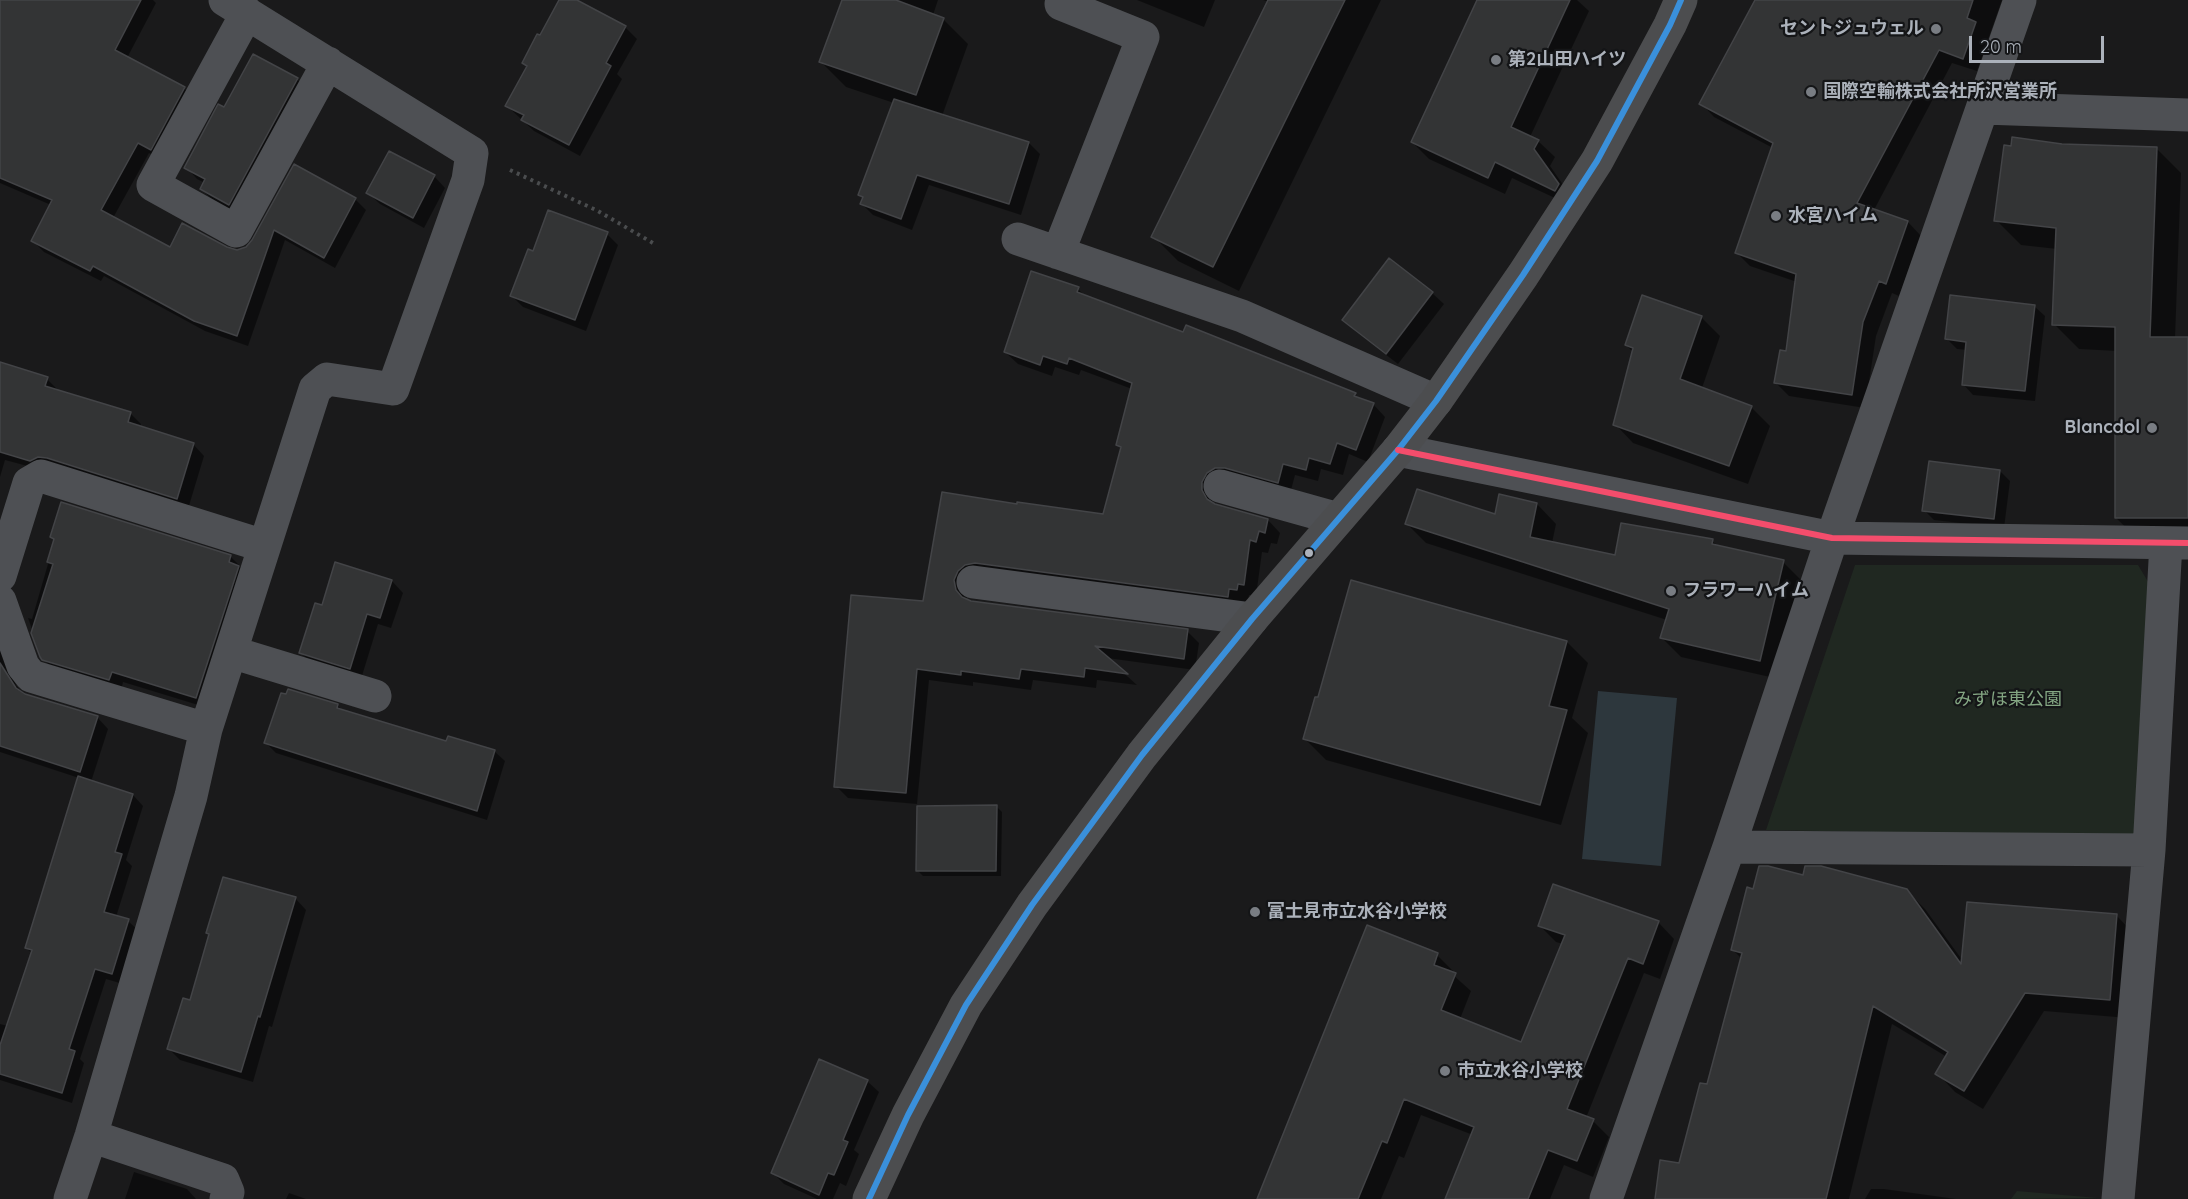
<!DOCTYPE html>
<meta charset="utf-8">
<style>
body{margin:0}
#map{position:relative;width:2188px;height:1199px;overflow:hidden;background:#1a1a1b;font-family:Quicksand,sans-serif}
canvas{display:block}
.scale{position:absolute;left:1969px;top:36px;width:135px;height:27px;box-sizing:border-box;border:3px solid #acb2bb;border-top:0;padding-left:8px;font-size:18px;line-height:21px;white-space:nowrap;color:#acb2bb;-webkit-text-stroke:4px #141517;paint-order:stroke}
</style>
<div id="map">
<canvas width="2188" height="1199"></canvas>
<div class="scale">20 m</div>
</div>
<script>
const ctx = document.querySelector('canvas').getContext('2d');
ctx.lineJoin = 'round';
function fill(path, color) { ctx.fillStyle = color; ctx.fill(path, 'evenodd'); }
function trace(path, color, width, dash) { ctx.strokeStyle = color; ctx.lineWidth = width; ctx.lineCap = dash ? 'butt' : 'round'; ctx.setLineDash(dash || []); ctx.stroke(path); }
function write(font, color, halo, rows, align = 'center') {
  ctx.font = font + ' Quicksand,"Noto Sans JP",sans-serif'; ctx.lineWidth = 4.5; ctx.setLineDash([]); ctx.textBaseline = 'middle'; ctx.strokeStyle = halo; ctx.fillStyle = color; for (const [text, x, y, turn = 0] of rows) {
    ctx.save(); ctx.translate(x, y); ctx.rotate((+turn || 0) * Math.PI / 180); ctx.textAlign = isNaN(turn) ? turn : align; if (halo) ctx.strokeText(text, 0, 0); ctx.fillText(text, 0, 0); ctx.restore();
  }
}
const green = new Path2D(`
 M1855,565H2138L2150,585L2135,837L1766,830Z
 M2017,1191L2098,1198L2011,1199Z`);
const water = new Path2D(`
 M1598,691L1677,698L1661,866L1582,859Z`);
const shadow = new Path2D(`
 M0,0H153L156,3L127,58L184,88L195,99L162,160L149,153L113,218L170,249H226L237,251L247,248L254,241L294,167L355,199L366,210L335,268L285,240L248,346L205,331L104,276L101,281L44,252L33,241L51,205L0,183Z
 M560,0H574L625,27L637,39L617,74L622,79L580,156L534,131L507,106L528,67L524,63L541,37Z
 M843,0H938L933,15L943,19L968,44L942,116L1029,143L1040,154L1021,215L929,185L912,230L873,215L862,204L864,199L860,194L894,103L846,87L821,62Z
 M1137,0H1215L1204,27Z
 M1263,0H1381L1239,291L1178,261L1153,236L1269,2Z
 M1479,0H1577L1589,11L1530,137L1538,141L1555,157L1550,166L1575,202L1572,206L1512,178L1505,194L1429,159L1412,142Z
 M1756,0H2002L1977,71L1952,63L1874,210L1908,222L1921,236L1899,296L1892,293L1876,336L1865,408L1789,396L1776,383L1788,352L1797,282L1750,266L1736,252L1773,148L1714,117L1701,103Z
 M297,79L308,90L240,216L213,200L201,189L205,183L197,179L186,167L225,109Z
 M2062,145L2156,148L2181,173L2175,339H2188V543H2142L2116,518L2117,351L2079,349L2054,324L2057,249L2021,245L1996,220Z
 M434,176L445,188L424,228L380,204L368,193Z
 M607,234L618,245L586,331L523,307L512,296L534,253Z
 M1390,260L1432,293L1444,304L1398,364L1355,331L1344,319Z
 M1078,289L1086,297L1355,395L1360,400L1373,404L1385,417L1368,462L1349,454L1343,475L1321,469L1318,481L1295,475L1290,494H1213V504L1268,520L1280,533L1277,544L1271,543L1268,553L1262,552L1256,596L1249,595L1248,602L966,593L967,601L1187,631L1199,643L1195,670L1107,658L1137,685L1097,680L1096,688L1033,680L1031,690L973,682V686L929,680L917,804L848,798L836,786L924,603L1018,506L1104,515L1122,449L1117,444L1132,389L1081,370L1079,375L1055,367L1052,376L1018,364L1005,352Z
 M2034,306L2045,316L2035,401L1973,395L1963,384L1967,350L1957,349L1946,338Z
 M1701,317L1720,336L1702,388L1751,407L1770,426L1748,484L1633,443L1615,424L1633,352L1626,345Z
 M0,363L47,379L58,390V392L130,413L141,424L140,428L193,444L204,456L188,509L5,460L0,477Z
 M2000,471L2010,481L2004,528L1934,520L1924,510Z
 M62,504L231,557L242,568L208,708L123,682L121,691L55,671L43,659L28,618L32,619L55,540L52,537Z
 M1537,504L1556,524L1552,543L1616,557L1712,541L1719,547L1783,562L1802,581L1779,679L1681,657L1661,637L1667,620L1426,543L1407,524L1496,516Z
 M336,564L392,581L403,593L391,628L378,624L361,679L312,664L301,653L323,607Z
 M0,637L16,685L22,694L97,717L108,729L91,782L133,795L143,806L126,860L132,866L116,917L128,921L139,931L123,984L106,979L80,1059L84,1063L72,1103L0,1080V1024L8,1026L33,954L26,948L79,778L0,752Z
 M1567,642L1588,663L1572,718L1588,733L1561,825L1326,760L1305,739Z
 M288,691L338,706L344,712L447,743L494,751L505,761L487,820L276,753L266,743Z
 M997,807L1002,812L1001,876H923L917,870Z
 M1804,876L1906,890L1925,909L1963,961L2117,916L2135,935L2128,1018L2044,1011L1983,1109L1955,1092L1937,1073L1947,1057L1892,1024L1849,1199H1656L1681,1164L1708,1086L1742,959L1733,950L1754,891Z
 M295,898L306,910L272,1027L269,1026L253,1082L180,1060L169,1049L191,1002Z
 M1658,922L1674,939L1660,979L1644,973L1586,1118L1593,1121L1609,1137L1593,1177L1564,1165L1550,1199H1447L1473,1135L1421,1115L1404,1158L1399,1156L1381,1199H1258L1437,955L1453,971L1452,974L1471,991L1460,1019L1522,1044L1563,944L1556,942L1540,926Z
 M867,1081L879,1092L854,1150L859,1154L846,1186L840,1183L833,1199H817L784,1184L773,1173Z
 M134,1172L187,1189L196,1199H125Z
 M1871,1189H1884L1956,1199H1865Z
 M289,1193L306,1199H286Z`);
const building = new Path2D(`
 M0,0H141L115,50L185,87L151,150L138,143L101,210L170,247L182,223L227,247L237,250L246,247L252,240L294,164L356,198L324,258L274,230L237,336L194,321L93,266L90,271L31,241L52,200L0,178Z
 M559,0H577L626,26L606,63L611,66L569,145L521,120L524,115L505,106L527,66L522,63L537,34L540,35Z
 M842,0H896L944,18L916,95L819,62Z
 M1268,0H1345L1213,267L1151,237Z
 M1477,0H1570L1511,127L1539,140L1534,149L1559,184L1555,191L1495,162L1488,178L1411,142Z
 M1755,0H1973L1967,18L1976,22L1963,59L1939,50L1857,203L1908,221L1886,284L1879,281L1863,322L1852,395L1774,383L1780,350L1786,351L1796,274L1735,253L1773,143L1699,104Z
 M253,54L298,78L229,205L200,189L205,179L184,168L218,104L224,107Z
 M894,99L1029,142L1009,204L917,175L901,219L860,204L863,197L858,195Z
 M2012,137L2062,144L2157,147L2150,337H2188V518H2115V327L2052,325L2056,228L1994,221L2004,145L2011,146Z
 M389,151L435,175L413,218L366,193Z
 M548,210L608,232L575,320L510,296L528,249L533,251Z
 M1389,258L1433,292L1386,354L1342,320Z
 M1031,271L1079,287L1077,292L1183,332L1186,325L1356,393L1354,396L1374,403L1356,450L1337,443L1330,464L1309,458L1306,470L1283,464L1278,483L1225,468H1215L1207,473L1202,482V490L1207,499L1215,504L1268,519L1265,533L1259,531L1256,542L1250,540L1244,585L1238,584L1237,590L1229,589L1228,597L975,563L965,565L958,571L954,580L956,590L962,597L971,601L1188,629L1184,659L1095,646L1128,674L1085,668L1084,677L1021,669L1019,679L961,671V675L917,669L906,793L834,787L851,595L923,601L942,492L1017,504V502L1103,514L1121,447L1116,445L1132,383L1069,358L1067,364L1043,356L1040,365L1004,352Z
 M1642,295L1702,316L1680,379L1752,406L1729,466L1613,425L1633,348L1625,345Z
 M1950,295L2035,305L2025,391L1962,385L1966,342L1945,339Z
 M0,362L48,377L45,386L131,412L128,422L194,443L177,499L47,458L38,457L30,461L0,452Z
 M1929,461L2000,470L1994,519L1922,511Z
 M1417,489L1495,514L1499,494L1537,503L1530,537L1615,555L1621,523L1713,539L1712,544L1784,560L1760,661L1660,638L1669,609L1405,524Z
 M61,502L231,555L229,562L239,566L196,698L112,672L109,680L42,660L40,657L31,633L53,564L47,562L54,539L50,537Z
 M335,562L392,580L380,618L367,614L350,669L299,653L315,603L322,605Z
 M1351,580L1567,641L1549,706L1567,710L1540,805L1303,739L1315,697H1318Z
 M0,663L16,688L25,694L98,716L80,772L0,746Z
 M288,689L338,704L337,708L446,741L448,736L495,750L477,811L264,743L281,693L286,694Z
 M78,776L133,794L115,852L122,854L104,912L129,919L112,974L95,969L69,1049L75,1051L62,1093L0,1074V1045L32,950L25,948Z
 M997,805L996,871H916L917,806Z
 M1759,866H1768L1803,875L1805,866H1821L1907,889L1961,964L1967,902L2117,914L2110,1000L2025,993L1964,1091L1935,1074L1948,1052L1873,1006L1826,1199H1655L1660,1160L1679,1163L1700,1083L1707,1084L1742,953L1731,950L1747,887L1753,889Z
 M223,877L296,897L260,1017L258,1016L241,1072L167,1049L183,998L190,1000L209,934L206,933Z
 M1553,884L1659,921L1643,964L1628,958L1567,1109L1594,1119L1577,1161L1548,1150L1528,1199H1445L1474,1127L1404,1099L1387,1143L1382,1141L1358,1199H1257L1367,925L1438,953L1434,965L1456,973L1441,1010L1521,1042L1565,935L1538,926Z
 M819,1059L868,1080L843,1140L848,1142L834,1175L828,1173L819,1195L771,1173Z`);
const path = new Path2D(`
 M510,170L596,210L653,243`);
const minor = new Path2D(`
 M247,13L153,185L236,231L328,63
 M1983,108L2188,115
 M1018,239L1242,316L1436,401
 M1058,253L1143,37L1061,4
 M1398,450L1832,538L2188,543
 M1220,486L1338,519
 M0,576L29,483L41,476L264,546
 M973,582L1252,619
 M0,601L23,666L31,676L206,729
 M231,652L375,696
 M1729,847L2149,850
 M91,1136L223,1180L228,1192L226,1199
 M70,1199L91,1136L191,796L206,729L315,389L327,379L393,389L468,180L472,153L225,0
 M1606,1199L1729,847L1832,538L2020,0
 M2118,1199L2149,850L2166,543`);
const major = new Path2D(`
 M869,1199L908,1115L966,1005L1032,905L1142,755L1252,619L1398,450L1436,401L1523,275L1597,161L1670,25L1681,0`);
const bus1 = new Path2D(`
 M869,1199L908,1115L966,1005L1032,905L1142,755L1252,619L1398,450L1436,401L1523,275L1597,161L1670,25L1681,0`);
const bus2 = new Path2D(`
 M1398,450L1832,538L2188,543`);
const markers = [
 [1936,29,6,"#797d83"],
 [1496,60,6,"#797d83"],
 [1811,92,6,"#797d83"],
 [1776,216,6,"#797d83"],
 [2152,428,6,"#797d83"],
 [1309,553,5,"#acb2bb"],
 [1671,591,6,"#797d83"],
 [1255,912,6,"#797d83"],
 [1445,1071,6,"#797d83"]
];
const poiNames = [
 ["セントジュウェル",1924,29,"right"],
 ["第2山田ハイツ",1508,60],
 ["国際空輸株式会社所沢営業所",1823,92],
 ["水宮ハイム",1788,216],
 ["Blancdol",2140,428,"right"],
 ["フラワーハイム",1683,591],
 ["富士見市立水谷小学校",1267,912],
 ["市立水谷小学校",1457,1071]
];
const parkNames = [
 ["みずほ東公園",2008,700]
];
fill(green, '#202821');
fill(water, '#2d373d');
fill(shadow, '#0007');
fill(building, '#333435');
trace(building, '#434447', 1.5);
trace(path, '#4a4c4e', 4, [3, 4.5]);
trace(minor, '#4e5054', 33);
trace(major, '#4c4d4f', 33);
trace(bus1, '#3a90db', 6);
trace(bus2, '#f44d6c', 6);
for (const [x, y, r, color] of markers) { const dot = new Path2D(); dot.arc(x, y, r, 0, 2 * Math.PI); ctx.fillStyle = color; ctx.fill(dot); trace(dot, '#141517', 2); }
write('bold 18px', '#acb2bb', '#141517', poiNames, 'left');
write('18px', '#84a683', '#141517', parkNames);
</script>
